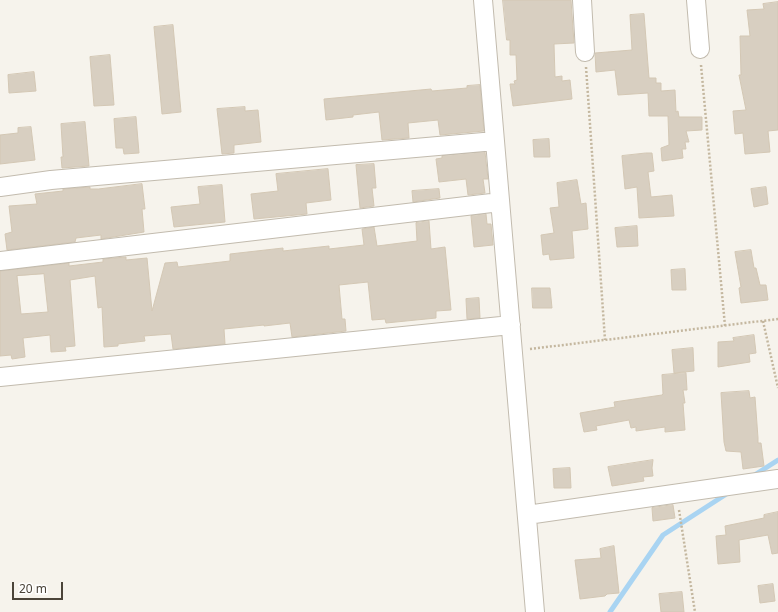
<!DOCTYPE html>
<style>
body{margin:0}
#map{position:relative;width:778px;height:612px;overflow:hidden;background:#f6f3ec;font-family:"Noto Sans",sans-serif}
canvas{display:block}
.scale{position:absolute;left:12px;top:582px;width:51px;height:18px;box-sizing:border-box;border:2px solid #4b4439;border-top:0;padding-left:5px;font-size:12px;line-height:14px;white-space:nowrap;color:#4b4439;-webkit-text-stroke:3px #fff;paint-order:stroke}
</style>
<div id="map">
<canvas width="778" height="612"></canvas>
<div class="scale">20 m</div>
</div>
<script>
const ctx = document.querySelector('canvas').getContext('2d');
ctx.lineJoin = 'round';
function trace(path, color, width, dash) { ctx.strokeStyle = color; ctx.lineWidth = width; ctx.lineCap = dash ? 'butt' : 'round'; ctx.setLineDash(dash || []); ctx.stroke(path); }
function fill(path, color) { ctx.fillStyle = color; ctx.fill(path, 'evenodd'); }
const stream = new Path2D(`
 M753,476L778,460
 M610,612L663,535L728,493`);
const building = new Path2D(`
 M503,0H571L574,43L554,44L555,77L562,76V81L570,80L572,99L513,106L510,84H515L514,81L517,80L516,55H510V40H507Z
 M778,2V130L768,131L770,152L745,154L743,133L735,134L733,111L746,110L739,75H741L740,36H750L747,10L764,9L763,4Z
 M644,14L649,78H656V83H661V91L675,90L676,112L678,111L679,117H702V130L686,131L689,142H685L686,149H682L683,158L662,161L661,148L669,145L668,116H649L648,93L618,95L615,70L596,72L595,53L632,50L630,15Z
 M173,25L181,112L162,114L154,27Z
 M110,55L114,105L94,106L90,57Z
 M34,72L36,91L9,93L8,75Z
 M480,85L484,131L440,135L438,120L408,123L409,138L382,140L379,112L353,115V117L326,120L324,99L431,89L432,91L467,88V86Z
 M245,107V111L258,110L261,142L234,145V153L222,154L217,109Z
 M136,117L139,153L124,154L123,148H116L114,119Z
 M85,122L89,166L62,168L61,157H63L61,124Z
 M31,127L35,160L0,164V135L18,133V128Z
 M549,139L550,157H534L533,140Z
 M485,152L488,179H483L485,193L468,195L466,179L439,182L436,159L442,158V156Z
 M646,153H652L654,171L648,172L651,197L672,195L674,216L639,218L637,187L625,189L622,156Z
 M374,164L376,188H372L374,206L360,208L356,165Z
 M328,169L331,200L306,203L307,214L254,219L251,194L278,191L276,174Z
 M577,180L581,204L586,203L588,229L572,231L574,258L550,260L549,254L543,255L541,235L554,233L550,208L559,207L557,183Z
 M142,184L145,209H142L144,232L101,239V235L76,238L75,242L7,250L5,234L12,232L9,206L37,204L35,194L63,191V189L90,187V189H98Z
 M222,185L225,222L174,227L171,207L200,204L198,187Z
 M766,187L768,204L754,207L751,189Z
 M439,189L440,198L413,202L412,191Z
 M486,214L487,224H491L493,245L474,247L471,216Z
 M429,221L431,249L445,247L451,310L436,311V318L386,323L385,319L372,320L368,282L339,285L342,319H345L346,331L292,337L290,323L264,326V325L224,329L225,344L173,349L171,334L144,336L145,341L118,344V346L104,347L102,307L98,308L95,276L70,280L75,346L65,347L66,351L51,352L50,335L23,338L25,357L12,359L11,355L0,356V271L69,263V266L103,262V259L126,257V260L147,258L152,311L165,263L177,262L178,267L230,261V254L283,248V251L329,246V249L364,245L362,229L374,227L377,246L417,241L416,223ZM44,274L48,312L21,314L17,276Z
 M637,226L638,246L617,247L615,228Z
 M751,250L754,268H756L760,285H766L768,300L741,303L739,288L741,287L735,252Z
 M685,269L686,290H672L671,270Z
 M532,288H550L552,308H533Z
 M479,298L480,318L467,319L466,299Z
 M754,335L756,353L749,354L750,362L718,367V342L734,341L733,338Z
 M693,348L694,371L674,373L672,350Z
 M686,373L687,390H683L685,403H683L685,430L665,432V427L636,431V427L631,428L629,420L596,426L597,430L584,432L580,413L615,407L614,402L662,395L663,394L662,375Z
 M749,391L750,398L755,397L758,438V443H761L764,466L743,469L741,452L726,451L724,442L721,393Z
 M653,460L652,468L653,476L643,477L644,481L612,486L608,467Z
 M570,468L571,488H554L553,469Z
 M673,505L675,518L653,521L652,508Z
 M778,512V553L772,554L768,535L739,540L740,562L718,564L716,536L726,535L725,526L764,518V515Z
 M614,546L619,593L607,594L605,596L580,599L575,560L601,558L600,549Z
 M773,584L775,601L760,603L758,586Z
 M682,592L684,612H661L659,594Z`);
const path = new Path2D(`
 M701,65L725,326
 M586,67L605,340
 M763,321L778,388
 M530,349L778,319
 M679,510L695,612`);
const minor = new Path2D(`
 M483,0L535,612
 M582,0L585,52
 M696,0L700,49
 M0,187L51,180L495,141
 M0,261L500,202
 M0,377L511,325
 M527,515L778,479`);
trace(stream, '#a9d4f2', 5);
fill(building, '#d8cfc1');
trace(building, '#d3c7b4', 1);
trace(minor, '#c2bbae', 20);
trace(path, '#c4b79f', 2.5, [2, 2]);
trace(minor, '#fff', 18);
</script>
